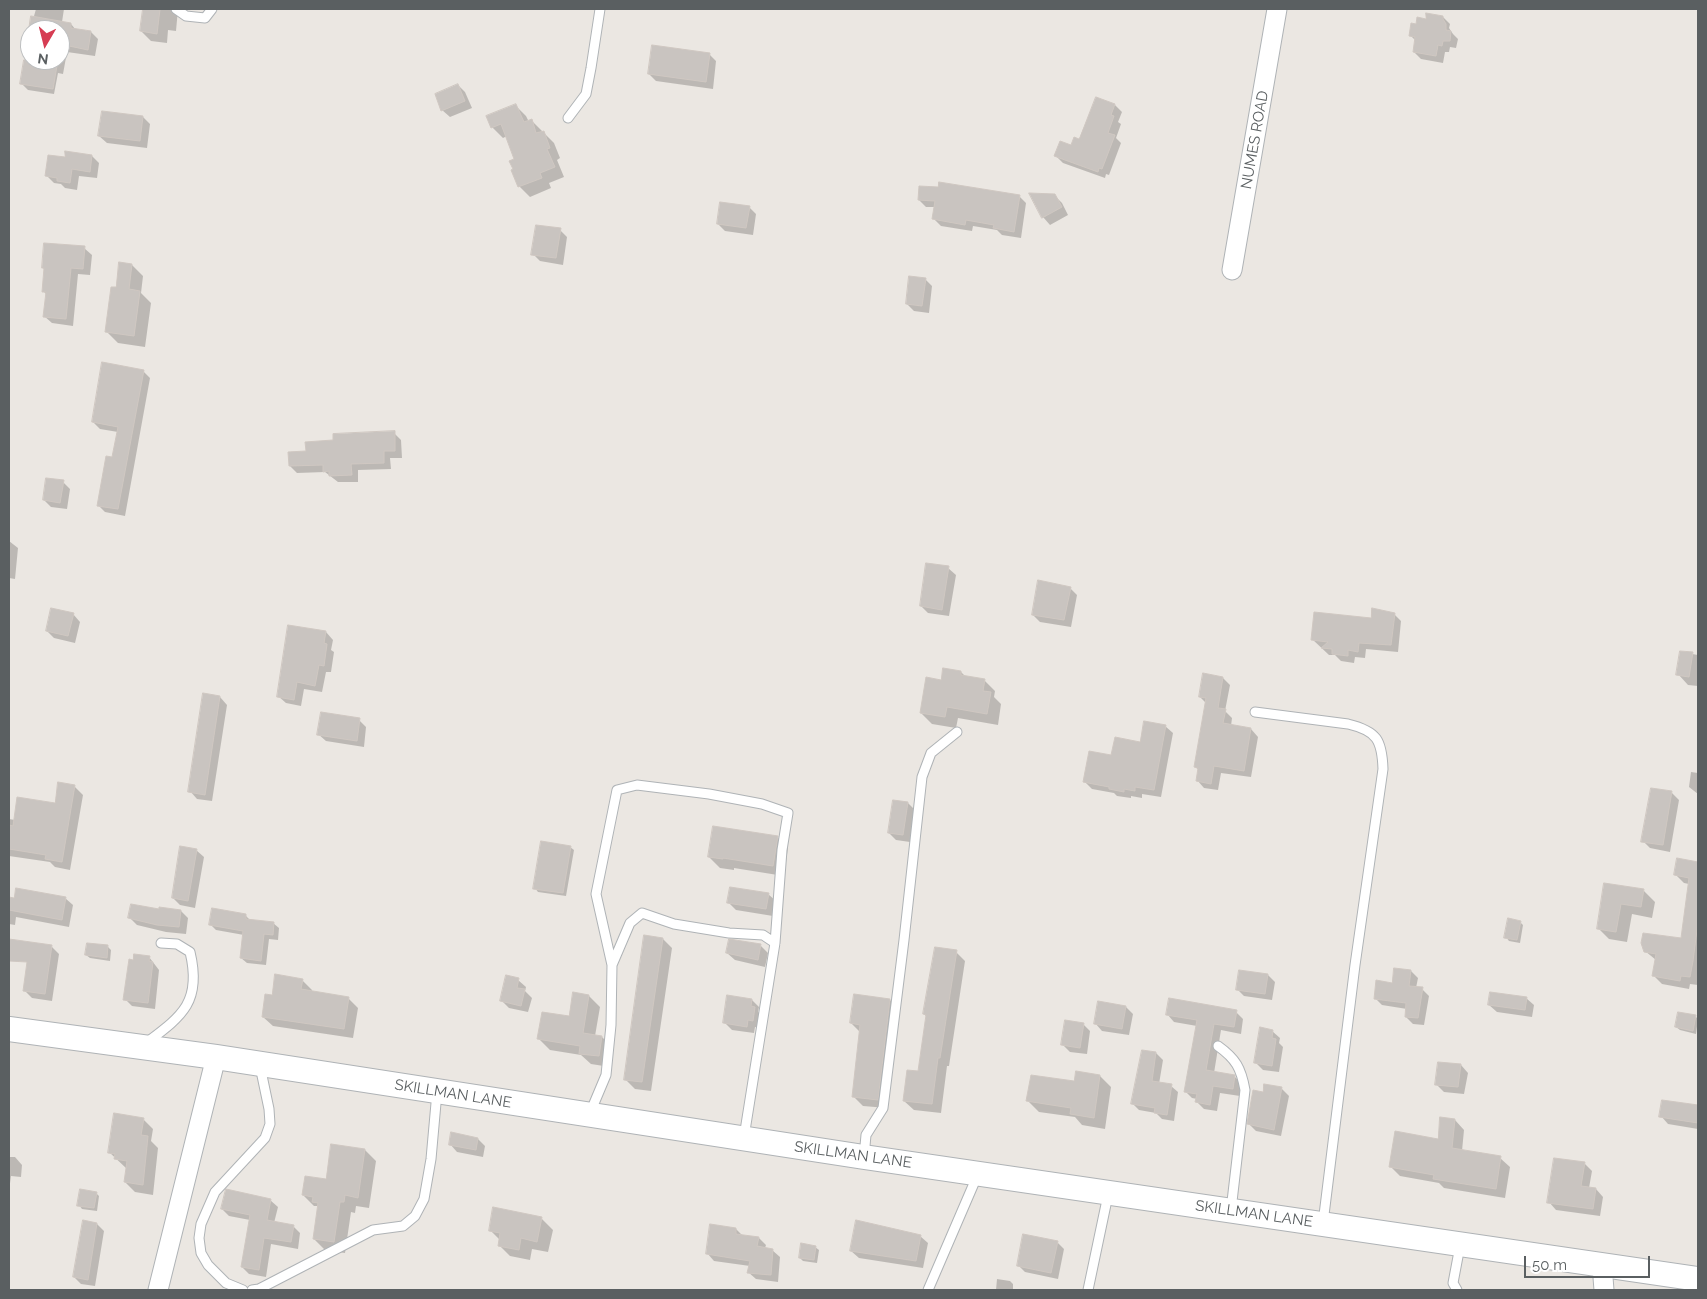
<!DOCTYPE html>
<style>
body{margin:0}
#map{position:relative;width:1707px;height:1299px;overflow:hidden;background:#ebe7e2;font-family:Raleway,sans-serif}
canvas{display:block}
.frame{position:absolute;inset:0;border:10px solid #5a5f61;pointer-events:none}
.north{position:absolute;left:20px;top:20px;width:50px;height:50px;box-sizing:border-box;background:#fff;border:1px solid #bdbfc0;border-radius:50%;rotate:188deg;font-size:14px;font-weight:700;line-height:20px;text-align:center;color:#5a5f61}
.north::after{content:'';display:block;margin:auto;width:18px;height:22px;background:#d63d53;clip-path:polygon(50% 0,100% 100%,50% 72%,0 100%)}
.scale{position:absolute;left:1524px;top:1256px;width:126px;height:22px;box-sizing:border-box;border:2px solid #5a5f61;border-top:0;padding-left:6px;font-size:15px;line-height:18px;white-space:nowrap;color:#5a5f61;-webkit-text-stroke:4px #fff;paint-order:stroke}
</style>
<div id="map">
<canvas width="1707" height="1299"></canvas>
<div class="frame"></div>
<div class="north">N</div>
<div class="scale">50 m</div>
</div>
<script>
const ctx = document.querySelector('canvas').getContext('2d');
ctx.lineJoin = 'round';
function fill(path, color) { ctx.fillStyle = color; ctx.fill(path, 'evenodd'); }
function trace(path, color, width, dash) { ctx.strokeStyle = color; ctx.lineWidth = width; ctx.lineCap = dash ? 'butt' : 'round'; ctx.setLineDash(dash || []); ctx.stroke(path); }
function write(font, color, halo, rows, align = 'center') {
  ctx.font = font + ' Raleway,sans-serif'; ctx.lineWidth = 4; ctx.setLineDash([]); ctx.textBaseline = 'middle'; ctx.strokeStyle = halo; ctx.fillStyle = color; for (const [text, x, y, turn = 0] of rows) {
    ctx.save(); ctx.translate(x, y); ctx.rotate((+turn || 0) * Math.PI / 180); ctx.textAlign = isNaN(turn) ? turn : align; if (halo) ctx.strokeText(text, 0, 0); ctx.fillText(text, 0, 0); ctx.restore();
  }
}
const shadow = new Path2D(`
 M36,9H64L62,22L71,24L76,30L91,32L98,39L95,56L67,52L63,74L58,73L54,94L28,90L21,83L30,32V60H60V30H30Z
 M144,9H178L176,31L168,30L167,43L151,41L141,31Z
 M1443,17L1450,24L1449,28L1453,34L1458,39L1456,48L1450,47L1449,52H1445L1443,63L1421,59L1414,52L1416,41L1410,35L1417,25L1427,20Z
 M709,54L716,61L713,89L656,81L649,74Z
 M458,85L465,92L472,108L450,117L442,110Z
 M1115,105L1122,112L1118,122L1121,124L1116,138L1121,143L1109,175L1106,174L1105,178L1063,163L1056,156L1080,140Z
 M516,106L526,116L529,122L532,121L554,143L560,158L557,160L564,177L549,183L551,188L530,197L519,186L514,170L515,160L507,136L503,138L492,127Z
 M103,112L143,117L150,124L147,148L107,143L99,136Z
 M92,156L99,163L97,178L79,176L77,190L65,188L61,184L54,183L46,175L66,158Z
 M1054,195L1062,203L1068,215L1050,225L1043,217Z
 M1019,196L1026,203L1021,238L1002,235L997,230L973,226L972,231L941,226L934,219L936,207H926L919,200Z
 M749,207L756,214L753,235L725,231L718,224Z
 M560,230L567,237L563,265L540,261L533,254Z
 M84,248L92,255L90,275L78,274L73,326L52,323L44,316L47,295L43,291L45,270L43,268Z
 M132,265L143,276L141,293L151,303L145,347L118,343L107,332L117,289Z
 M925,279L932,286L929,313L914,311L907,304Z
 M143,371L150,378L125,516L105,512L98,505L113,458L118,432L100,429L93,422Z
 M394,433L401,440L402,458H390L391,469L358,470V482H338L325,472L297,473L290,466L307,452L335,442Z
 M63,482L70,489L67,509L51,507L44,500Z
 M9,541L18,548L15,579L9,578Z
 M948,568L956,575L949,616L928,613L921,606Z
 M1070,588L1077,595L1071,627L1040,622L1033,615Z
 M73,614L80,622L75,643L54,638L47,631Z
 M1394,614L1401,621L1398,652L1366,649L1365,658L1355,657L1354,663L1341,661L1335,655H1329L1312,639Z
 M326,632L333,640L331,650L334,652L331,672H326L322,692L304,689L301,706L286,703L278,696Z
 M1681,652L1698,655V686L1688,685L1678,674Z
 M961,672L966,677L984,680L995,691L994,697L1001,704L998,725L958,718L956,728L932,724L921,713L943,681Z
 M1223,678L1230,685L1225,711L1232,718L1231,726L1251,729L1258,737L1251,777L1221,773L1218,790L1204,788L1197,780L1199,770L1195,767L1206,703L1200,697Z
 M220,697L227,705L212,801L197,799L190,791Z
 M359,720L366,727L364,747L326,741L318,734Z
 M1165,726L1173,733L1161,797L1142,794V798L1131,796V798L1117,796L1114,793L1092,789L1085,782L1112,756L1141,743Z
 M1691,772L1698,773V794L1689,787Z
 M74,786L83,795L70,870L55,867L50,862L9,856V819L15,820L56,804Z
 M1652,789L1672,793L1679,800L1670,852L1650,848L1643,841Z
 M908,803L915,810L910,842L896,840L889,833Z
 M777,837L788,848L784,876L734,868V870L720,868L709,857Z
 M570,847L574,850L566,896L538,892L535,888Z
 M196,850L204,857L195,908L180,905L173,898Z
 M1678,859L1698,863V985L1690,984L1689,989L1662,984L1654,976L1656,960L1645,951L1682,940L1689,884L1684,883L1675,874Z
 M1605,884L1644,891L1655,902L1652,918L1632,914L1627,942L1609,939L1598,928Z
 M768,894L776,901L773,916L736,910L729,903Z
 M9,898H65L73,905L69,927L16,917L15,925L9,924Z
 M160,911H181L188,918L186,934L166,932L137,925L130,918Z
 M246,916L251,921L273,923L279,928L278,940L269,939L266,965L247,963L241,958L244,935L216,930L211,925Z
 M1520,922L1523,925L1520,943L1509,941L1506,937Z
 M663,939L672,948L651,1091L635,1089L625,1079Z
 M761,946L768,953L765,967L735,960L727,953Z
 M52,947L59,954L52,1001L32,998L24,990Z
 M108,947L111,950L110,961L90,958L86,955Z
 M956,952L965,961L949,1066H947L941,1113L914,1110L904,1101L919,1073L927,1017L924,1014Z
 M149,957L159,970L155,1009L132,1006L125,999Z
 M1411,971L1418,978L1416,988L1422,989L1429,996L1424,1025L1413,1024L1406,1017L1407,1009L1382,1005L1375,998Z
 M1268,975L1275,982L1272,1000L1244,996L1237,989Z
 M302,980L312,990V992L348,998L358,1008L353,1038L273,1026L263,1017L273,996Z
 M518,980L526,987L525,991L532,998L528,1012L509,1008L502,1001Z
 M589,996L600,1007L595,1036L602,1037L613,1048L610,1067L591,1064L581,1055L550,1050L539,1039L570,1018Z
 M1526,998L1534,1005L1532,1017L1497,1012L1489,1005Z
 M752,1000L759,1007L758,1012L762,1015L760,1028L755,1027L754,1033L732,1030L724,1022Z
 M890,1000L899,1010L887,1108L863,1106L853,1096L860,1032L851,1023Z
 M1126,1007L1133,1014L1129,1035L1102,1031L1095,1023Z
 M1236,1012L1243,1019L1241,1034L1221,1030L1214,1073L1234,1076L1242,1084L1240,1096L1220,1093L1217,1111L1204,1109L1197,1102V1099L1192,1098L1185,1091L1197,1026L1174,1022L1167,1014Z
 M1679,1013L1696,1017L1698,1019L1696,1034L1680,1030L1676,1027Z
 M1083,1024L1090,1031L1087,1054L1070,1052L1063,1045Z
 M1272,1031L1280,1038L1279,1043L1283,1047L1279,1072L1263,1070L1255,1062Z
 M1156,1053L1163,1060L1159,1084L1171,1086L1178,1092L1174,1121L1162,1119L1156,1113L1139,1110L1133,1104Z
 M1461,1065L1468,1073L1464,1094L1444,1092L1437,1085Z
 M1100,1076L1111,1087L1105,1129L1082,1125L1075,1117L1039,1112L1028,1101L1075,1083Z
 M1281,1088L1289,1096L1281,1136L1256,1131L1249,1124L1264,1093Z
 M1663,1101L1698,1107V1129L1668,1124L1661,1116Z
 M143,1119L153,1129L151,1141L158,1148L153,1195L135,1192L125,1182L127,1169L109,1152Z
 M1455,1120L1464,1130L1462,1151L1500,1158L1510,1167L1505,1198L1444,1188L1439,1183L1400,1176L1391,1167L1439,1140Z
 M478,1139L485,1146L483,1157L457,1152L450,1144Z
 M365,1150L376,1161L369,1208L356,1206L355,1213L351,1212L345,1253L325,1250L314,1239L319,1206H314L303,1195L327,1180Z
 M9,1157H15L22,1165L21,1177L11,1176L9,1191Z
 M1584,1163L1592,1171L1589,1188L1596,1189L1603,1197L1600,1216L1556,1210L1549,1202Z
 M96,1193L99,1196L97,1211L82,1209L79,1205Z
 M270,1200L278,1207L274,1223L293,1226L300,1233L298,1249L271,1244L266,1277L249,1274L242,1267L250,1220L229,1216L222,1209Z
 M542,1219L553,1230L548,1252L532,1249L530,1260L510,1256L499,1245L500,1240L490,1230Z
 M97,1224L104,1231L95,1286L81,1284L74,1277Z
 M736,1229L743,1236L759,1238L766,1245L765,1248L772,1250L780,1257L778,1282L756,1279L748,1272L750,1266L714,1261L707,1253Z
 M920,1236L928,1243L923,1268L859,1258L851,1251Z
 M1057,1242L1064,1249L1058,1279L1025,1272L1018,1265Z
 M815,1247L819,1250L817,1263L803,1261L800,1258Z
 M997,1279L1010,1281L1013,1284V1290H996Z`);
const building = new Path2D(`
 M143,9H160L157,34L140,31Z
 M1426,13L1443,16V19L1446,24V30L1451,31L1450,41H1443L1442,46L1438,45L1436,56L1413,52L1415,37L1409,36L1411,23L1416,24L1417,17L1426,19Z
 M31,16L71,23V28L91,31L88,50L60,44V30H29Z
 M652,45L710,53L706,82L648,74Z
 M24,60H58L53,89L20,84Z
 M458,84L465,101L441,111L435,94Z
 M1096,97L1115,104L1111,115L1114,116L1108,133L1115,135L1102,169L1099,168L1098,172L1054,156L1060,141L1071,145L1074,137L1079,139Z
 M516,104L524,122L532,119L536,133L544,131L550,148L547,149L555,167L540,173L542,178L518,187L511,170L513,169L509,161L514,159L501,124L491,128L486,116Z
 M102,111L143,116L140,141L98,136Z
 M65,151L92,155L90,172L72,169L70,183L57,181V178L45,176L48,155L65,157Z
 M939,182L1020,195L1014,232L993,228L994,225L966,220L965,225L932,219L935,201L918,200L919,186L938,187Z
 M1029,193L1055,194L1062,207L1042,218Z
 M720,202L750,206L746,228L717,224Z
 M536,225L561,228L556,258L531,255Z
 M44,243L85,246L83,269L71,268L66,319L43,317L46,292H42L44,268H42Z
 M119,262L132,264L129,289L140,291L134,336L105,332L111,287H116Z
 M909,276L926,278L922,306L906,304Z
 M102,362L144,370L118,509L97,506L106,456L112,457L118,427L92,422Z
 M395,431V451H384V463L351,464L352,475L329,476V471L323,472V465L289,466L288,452L306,451L305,442L333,440V434Z
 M46,478L64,480L60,503L43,500Z
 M926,563L949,566L942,610L920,606Z
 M1038,580L1071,587L1064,620L1032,615Z
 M51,608L74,613L68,636L46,631Z
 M1372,608L1395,613L1391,645L1359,643L1358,652L1348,650V656L1332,654V649L1321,648L1328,642L1311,640L1314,612L1371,618Z
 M288,625L326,631L324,643L327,644L324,666L319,665L315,686L297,682L294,700L277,697Z
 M1680,651L1693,652L1689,677L1676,675Z
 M943,668L961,671V675L985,679L983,691L991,692L987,714L947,707L945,717L920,713L926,677L941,680Z
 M1203,673L1223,677L1218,708L1226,709L1223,723L1251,728L1244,771L1214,766L1211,784L1196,781L1198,768L1194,767L1206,698L1199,697Z
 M203,693L220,696L205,795L188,792Z
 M321,712L360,718L357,741L317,735Z
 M1144,721L1166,725L1154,790L1135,787V791L1124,789V792L1109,789V787L1083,782L1089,751L1111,755L1115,737L1140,742Z
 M58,782L75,785L62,862L45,859L46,855L9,849V825L13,826L17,797L55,803Z
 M1651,788L1672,791L1663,845L1641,842Z
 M893,800L908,802L903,835L888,833Z
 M713,826L778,836L773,866L723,858V859L708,857Z
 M541,841L571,846L563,893L533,889Z
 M180,846L197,849L188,901L172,898Z
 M1677,858L1698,862V922L1693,961L1690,977L1681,976L1680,981L1652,976L1656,954L1644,952L1641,943L1643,933L1681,938L1689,878L1674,875Z
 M1604,883L1644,889L1641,907L1621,904L1616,932L1597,929Z
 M730,887L769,893L766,909L727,903Z
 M16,888L66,897L62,920L9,910V897L14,898Z
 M131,904L159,909V907L181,910L179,927L157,925L128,918Z
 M212,908L246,914V919L274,922L273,935L264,934L261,961L240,958L243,931L209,925Z
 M1508,918L1521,921L1517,940L1504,938Z
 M644,935L663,938L642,1082L624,1080Z
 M9,939L52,945L45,994L23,991L27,962L9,961Z
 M729,939L761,944L758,960L726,953Z
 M87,943L108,945L107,958L85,955Z
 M935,947L957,950L940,1058H938L932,1104L903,1101L907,1070L918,1071L926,1015L923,1014Z
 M134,954L150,956L149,961L153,962L148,1003L123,1000L129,959L133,960Z
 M1394,968L1411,970L1409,986L1423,987L1418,1018L1405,1017L1406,1003L1374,999L1376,980L1392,983Z
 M1239,970L1268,974L1265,994L1236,990Z
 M275,974L303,979L301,989L349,997L344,1029L262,1017L265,994L272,995Z
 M506,975L519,978L517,988L525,989L521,1006L500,1001Z
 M573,992L589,995L583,1033L602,1036L599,1056L579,1054L580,1046L537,1039L542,1012L569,1016Z
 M1490,992L1527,997L1525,1010L1488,1005Z
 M854,994L890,999L878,1100L852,1097L860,1025L850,1023Z
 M727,995L752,999L751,1006L755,1007L753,1021L748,1020L747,1027L723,1023Z
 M1169,998L1237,1010L1234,1027L1214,1024L1206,1070L1235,1075L1233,1089L1213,1086L1210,1105L1195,1102L1197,1094L1184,1092L1197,1020L1166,1015Z
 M1098,1001L1126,1006L1122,1029L1094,1024Z
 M1678,1012L1696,1015L1693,1031L1675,1027Z
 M1065,1020L1084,1023L1080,1048L1061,1045Z
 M1260,1027L1273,1030L1272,1038L1276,1039L1272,1066L1254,1063Z
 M1142,1050L1156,1052L1152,1081L1172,1084L1167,1115L1154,1113L1155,1108L1131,1104Z
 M1438,1062L1461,1064L1458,1087L1435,1085Z
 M1076,1071L1100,1075L1094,1118L1070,1114L1071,1108L1026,1101L1031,1075L1074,1081Z
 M1264,1084L1282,1087L1274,1130L1247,1124L1253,1090L1263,1092Z
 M1662,1100L1698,1105V1123L1659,1117Z
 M114,1113L144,1118L141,1135L148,1136L143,1185L124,1182L127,1161L114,1159L115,1154L108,1153Z
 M1440,1117L1455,1119L1452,1148L1501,1156L1496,1189L1433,1179L1434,1175L1389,1167L1395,1131L1438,1139Z
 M451,1132L478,1138L476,1150L449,1145Z
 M331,1144L365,1149L358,1198L345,1195L344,1202H340L334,1242L313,1239L318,1203L312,1202L313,1197L302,1195L305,1176L326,1179Z
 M1554,1158L1585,1162L1581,1186L1596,1188L1593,1209L1547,1203Z
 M80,1189L97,1192L94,1208L77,1206Z
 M226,1189L271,1199L267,1220L294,1225L291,1242L264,1238L259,1270L241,1267L250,1215L221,1209Z
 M493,1207L542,1217L537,1242L521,1238L519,1250L498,1246L500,1233L489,1231Z
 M83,1220L97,1223L88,1280L73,1277Z
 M856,1220L921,1235L916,1261L850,1251Z
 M710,1224L736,1228V1234L759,1237L757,1246L773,1249L771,1275L747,1273L750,1261L706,1254Z
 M1023,1234L1058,1241L1051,1273L1017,1266Z
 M801,1243L816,1246L814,1260L799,1258Z`);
const service = new Path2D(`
 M176,9L186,16L205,18L212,9
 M568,118L586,94L591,68L600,9
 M1255,712L1348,724C1377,731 1382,740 1383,769L1355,965L1323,1223
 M612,965L630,923L642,913L674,924L729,933L763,935L775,943
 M146,1043C182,1016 202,1002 190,952L177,944L161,943
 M1218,1046C1236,1059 1241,1068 1245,1090L1231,1210
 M590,1113L606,1075L611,1025L612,965L596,894L617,790L637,785L709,794L762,804L788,813L782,850L775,943L744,1137
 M864,1157L866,1135L883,1108L904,940L922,777L931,753L957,732
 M243,1290L226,1283L208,1265L201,1253L199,1238L201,1224L215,1192L265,1138L270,1124L269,1109L260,1066
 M252,1290L259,1289L373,1230L403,1226L415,1216L424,1199L431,1159L437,1092
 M928,1290L978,1174
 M1088,1290L1108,1195
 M1457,1290L1453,1283L1460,1246`);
const minor = new Path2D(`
 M1232,270L1277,9
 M1602,1265L1604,1290
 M158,1290L216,1057`);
const tertiary = new Path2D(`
 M9,1029L216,1057L864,1157L1698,1279`);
const streetNames = [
 ["NUMES ROAD",1255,140,-80],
 ["SKILLMAN LANE",453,1094,9],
 ["SKILLMAN LANE",853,1155,8],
 ["SKILLMAN LANE",1254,1214,8]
];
fill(shadow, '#0003');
fill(building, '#c9c4c0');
trace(building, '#cfc7c1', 1);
trace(service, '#afb3b6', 11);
trace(minor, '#afb3b6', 21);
trace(tertiary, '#afb3b6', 26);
trace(service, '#fff', 9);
trace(minor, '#fff', 19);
trace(tertiary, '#fff', 24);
write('15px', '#5a5f61', '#fff', streetNames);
</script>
